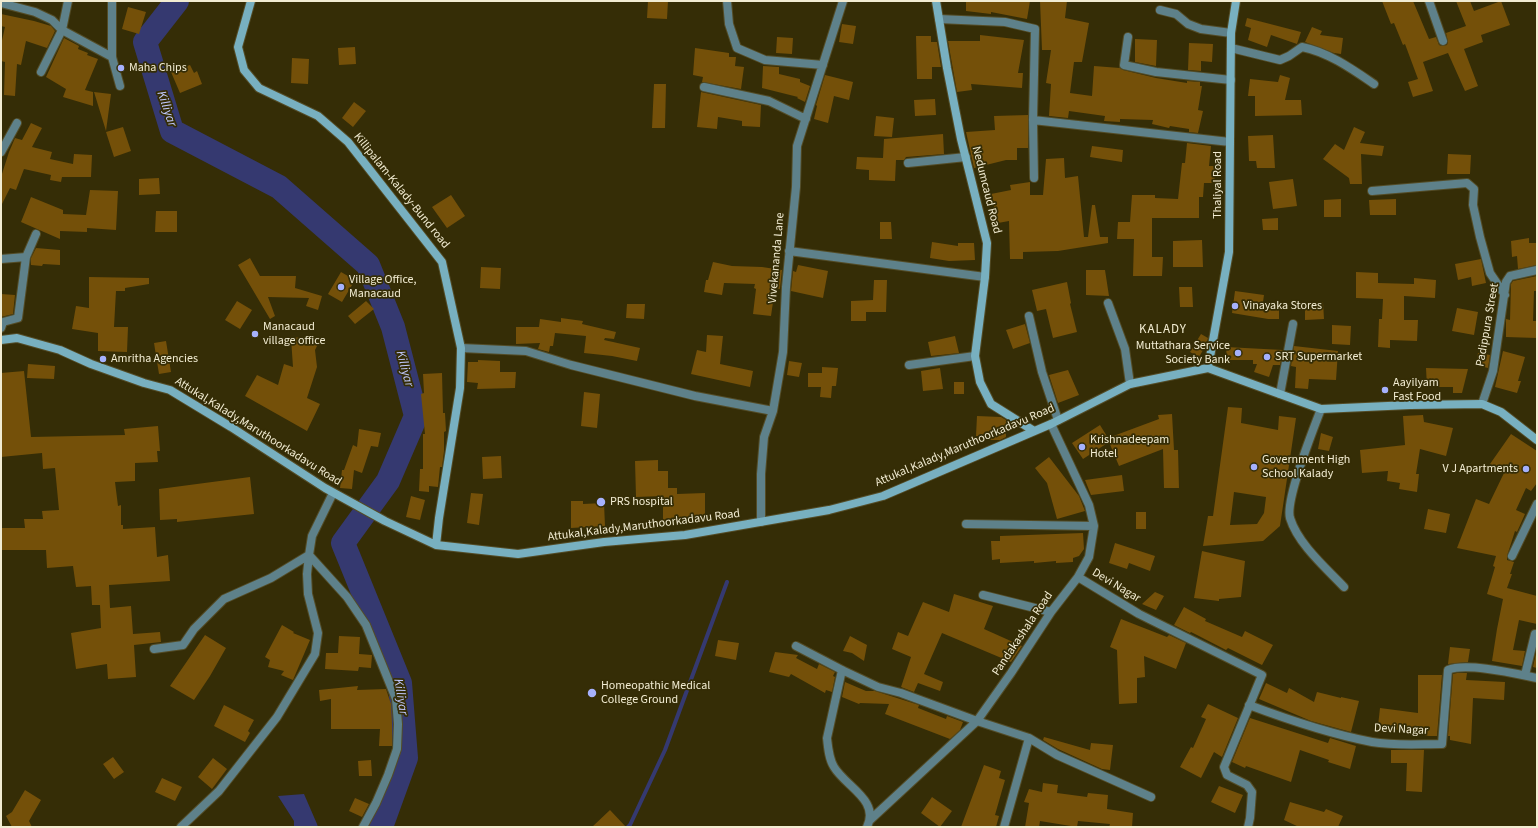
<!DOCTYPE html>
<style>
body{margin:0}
#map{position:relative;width:1538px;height:828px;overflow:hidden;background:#352d06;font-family:"Source Sans 3",sans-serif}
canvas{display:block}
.frame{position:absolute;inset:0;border:2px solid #f2ecd2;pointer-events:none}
</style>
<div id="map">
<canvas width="1538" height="828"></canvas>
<div class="frame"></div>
</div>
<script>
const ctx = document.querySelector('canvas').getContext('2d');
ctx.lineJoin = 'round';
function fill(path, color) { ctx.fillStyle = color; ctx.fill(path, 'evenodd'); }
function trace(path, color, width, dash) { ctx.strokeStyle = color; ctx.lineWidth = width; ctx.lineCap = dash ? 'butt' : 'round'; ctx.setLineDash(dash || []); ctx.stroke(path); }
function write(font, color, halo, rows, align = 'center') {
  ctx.font = font + ' "Source Sans 3",sans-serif'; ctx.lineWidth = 3.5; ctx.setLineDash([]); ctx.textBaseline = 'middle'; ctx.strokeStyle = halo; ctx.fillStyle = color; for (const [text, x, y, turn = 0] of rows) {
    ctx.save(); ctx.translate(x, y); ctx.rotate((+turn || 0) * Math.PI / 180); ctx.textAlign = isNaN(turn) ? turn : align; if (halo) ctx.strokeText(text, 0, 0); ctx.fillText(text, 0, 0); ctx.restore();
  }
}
const water = new Path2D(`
 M304,794L317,824L318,827H294V821L278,796Z`);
const stream = new Path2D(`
 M628,827L630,825L665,750L727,582`);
const river = new Path2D(`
 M177,1L145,42L172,131L279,187L368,265L393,327L416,416L388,481L343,543L400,683L406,758L381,827`);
const building = new Path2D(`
 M648,1H668L667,19L647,18Z
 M966,1H1030L1027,19L991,12V14L966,11Z
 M1040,1H1067L1065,18L1089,23L1082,62H1074L1070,93L1092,96L1094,66L1120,68L1123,70L1156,78L1187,83V81L1200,82V86H1202L1198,110L1203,111L1198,133L1189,132V129L1170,126L1169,128L1152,124L1153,120L1120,119V122L1104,121L1105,116L1069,111L1068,118L1049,116L1051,84L1046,83L1051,50H1042Z
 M1382,1H1413L1429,39L1436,37L1439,45L1442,46L1447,45L1448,42L1446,33L1466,26L1456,1H1470L1474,11L1501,1L1510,25L1481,35L1483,42L1464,49L1478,86L1465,91L1448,53L1423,62L1433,91L1413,97L1408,82L1418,79L1405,44L1403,45L1394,23L1391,24Z
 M128,7L146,12L139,34L122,29Z
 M1,14L34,21L51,26L55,31L47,48L26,41L21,65L17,64L15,96L4,95L5,62L1,61V45L5,27L1,26Z
 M1247,18L1301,32L1297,44L1271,35L1267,47L1248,40L1251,28L1245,26Z
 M842,24L856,26L853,44L839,42Z
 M1312,27L1322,31L1320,35L1343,38L1341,54L1334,53L1305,42Z
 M980,35L1024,40L1018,73H1023L1022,88L971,84L972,90L957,92L948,41H980Z
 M916,36H931V42H937L941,67H932V79H917Z
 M777,37L793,38L792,54L776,53Z
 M64,38L79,46L78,49L88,53L87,55L98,59L85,90L93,92V106L63,97L66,89L46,77Z
 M1135,39L1157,40L1156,66L1135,62Z
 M1189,43L1213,44L1212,62L1201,61V71L1188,70Z
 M355,47L356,64L339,65L338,48Z
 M695,48L729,53V57H736L735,66L744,67L741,89L702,82L703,77L693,75Z
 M292,58L309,59L308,84L291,83Z
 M190,65L194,73L197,71L202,84L180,93L171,72Z
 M763,66L779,67V74L800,79V82L810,86L805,102L797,98L798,97L762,88Z
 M825,75L853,82L849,100L834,96L828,123L814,119L817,106L816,105Z
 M1280,75L1290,78L1285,100H1301L1302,115L1255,116V96H1248L1250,79L1278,82Z
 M654,84H666L665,128H652Z
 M94,92L111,94L106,131Z
 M701,92L761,105L760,127L742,126V121L718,117L717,129L697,127Z
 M935,99L936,115L915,116L914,100Z
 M354,102L366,111L353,127L342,118Z
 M1028,115V148H1017V160H1006L974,168L966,132L995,130L994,116Z
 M876,116L894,118L892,137L874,136Z
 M31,123L42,128L32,147L52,152L50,159L73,164L74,154L92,155L91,177H62L61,182L50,180L51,175L24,169L16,190L10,188L1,206V177L9,152L15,138L22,140Z
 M123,127L131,151L114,157L106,132Z
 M1354,127L1365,132L1360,143L1384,146L1382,156L1361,154L1362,184H1350L1349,178L1323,159L1335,144L1344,150Z
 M943,134L944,154L906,157L904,160H896L895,181L869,180V170L856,169L857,157L883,158L884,139Z
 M1273,135L1275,168H1257L1256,161H1249L1248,136Z
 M1187,143L1211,146L1209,166H1216L1214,183H1204L1203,197H1199V218H1152V257H1163L1162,276H1133L1134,239H1117L1118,222H1130L1132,195H1155V198L1178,199L1182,163H1185Z
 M1092,146L1123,150L1122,162L1090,157Z
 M1448,154L1471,155L1470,174H1447Z
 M1064,158L1065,178L1078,176L1084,237H1088L1092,205H1095L1100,237H1108V243L1058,251L1023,252V259H1010L1009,221L998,223L991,194L1011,190L1010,185L1030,182V195H1043L1046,159Z
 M159,178L160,194L139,195V179Z
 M1293,179L1297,206L1273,209L1269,182Z
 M90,190L118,191L116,230L87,228V232L60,231V239L21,222L31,197L63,210V214L86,215Z
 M451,195L465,216L447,228L432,207Z
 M1341,199V217H1324V200Z
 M1396,199V215H1370L1369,200Z
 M156,211H177V232H155Z
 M1278,218V230H1263L1262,219Z
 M880,222H891L892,239H880Z
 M1529,238V243H1537V265L1518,269L1517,256L1512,257L1511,241Z
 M1202,240L1203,267H1173V241Z
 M932,242L958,246V243H974L975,260L949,261L930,258Z
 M36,248L60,250V265L43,264L42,266L31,265V258Z
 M250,258L260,276H296L295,288L322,296L318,310L306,306L309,298L268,297L275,316L270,319L238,265Z
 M1481,259L1486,283L1472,286L1471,277L1458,280L1455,264Z
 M713,262L732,266L762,267L782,270L780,289L775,288L771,316L753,314L756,289L754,288L755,284L724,283L722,295L704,292L706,280H708Z
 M798,265L828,271L823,298L791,291L793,271L796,272Z
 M481,267L501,268L500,289L480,288Z
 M1086,270H1105L1109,296L1086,295Z
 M341,272L355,280L342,302L328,294Z
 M1356,272L1378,273V283L1414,284V278L1436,280L1435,298L1404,296V320H1418L1417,341L1390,340V348L1378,347L1379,319H1382L1383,299L1356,298Z
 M1537,276V291H1534L1533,321H1537V338L1506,337V319L1510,320L1511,284L1513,281Z
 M89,277L149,278V284L125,288V291H116L114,327H128L127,352L98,351V333L72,329L76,306L89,308Z
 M874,280H887L886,312H866V321H851V301L873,300Z
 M1067,282L1071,303L1070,304L1077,332L1053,338L1046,309L1037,311L1032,290Z
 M1179,287H1192L1193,307H1180Z
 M1235,291L1264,295L1263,302H1279V319H1268L1232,313Z
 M1,294L15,295L13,314L1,317Z
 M237,301L252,310L240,329L225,320Z
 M366,301L374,309L355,324L348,316Z
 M1323,302L1324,319L1305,320V303Z
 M627,304H645L644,319L626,318Z
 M1457,308L1478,312L1474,335L1452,331Z
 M561,318L583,321L582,324L616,332L614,339L605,338L604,340L640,348L637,361L612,356L584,353L586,336L555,333L553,346H550L549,352L538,349L540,343L516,344V327H539L540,319L561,322Z
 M1025,324L1030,343L1013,349L1006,330Z
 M1332,325L1351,326L1350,345L1332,344Z
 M1201,334L1208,338L1206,345L1199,357L1190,352Z
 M707,335L723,336L720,364L753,371L750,387L691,374L697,350L706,352Z
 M955,336L959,353L931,356L928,342Z
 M305,337L306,345L318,344L315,350L317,367L307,398L320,404L307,431L245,396L257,375L278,385L284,364L293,367L291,338Z
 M166,341L171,372L159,374L154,343Z
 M1294,346L1338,351L1336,380L1309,379L1308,389L1295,388L1296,367L1291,366Z
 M1226,347L1283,350L1280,365H1273L1269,377L1254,372L1257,364H1253V360H1227Z
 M1503,351L1525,357L1518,381H1521L1517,393L1495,387Z
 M1478,353L1490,355L1488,368L1476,365Z
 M478,360L500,361V372H516L515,388L477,389L478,383L467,382L468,362H478Z
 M789,361L802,363L799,377L787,375Z
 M28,364L55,366L54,379L27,378Z
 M822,367L838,368L836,386H832L831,398L820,397L821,387H808V373H822Z
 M940,368L943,389L923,391L921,371Z
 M1426,368L1468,369L1462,393H1453V387H1427Z
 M1068,370L1079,395L1058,403L1049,375Z
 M24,371L31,437L125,435L124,429L158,426L160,451H157L158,462L135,463V481L115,482L118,506L121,505V525H123V529L155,527L157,557L168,555L170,581L109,585L110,608L131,606L133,634L160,632L161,642L134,645L136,677L108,679L107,664L76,669L71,633L101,628L100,605H92L91,586L76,587L73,566L47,568L46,550H1V528H25L24,519H43L42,511L59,510L55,468L43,469L42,453L1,457V373Z
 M442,373L443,413H445L446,431L444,432V451L442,467H440L438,487L429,486V492L419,491L420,469H423V434H425L421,394L424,393L423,374Z
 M954,382H964V394H954Z
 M584,392L600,394L597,428L581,426Z
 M1228,407L1242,408L1241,423L1278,430L1279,416L1296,418L1280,526L1263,541L1203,546L1208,516H1213ZM1234,492L1266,497L1264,513L1257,524L1230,525Z
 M1172,414L1174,450H1178L1179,488H1164L1163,449L1119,466L1109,442L1083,459L1072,443L1100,425L1108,438L1159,419L1158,415Z
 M1423,415L1424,422L1453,428L1446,456L1420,449L1416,474H1419L1417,492L1399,489L1400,483L1387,481L1388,471L1362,473L1360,450L1405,445L1403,416Z
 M977,416L1001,417L1006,420V437L1000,440H989V436H976Z
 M359,429L381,433L378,447L371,446L362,473L354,470L352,489L340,488L342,470H344L353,445L357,447Z
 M1321,433L1333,437L1329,451L1318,449Z
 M1511,434L1537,451V483L1531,491L1526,488L1516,510L1525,514L1517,532L1515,531L1507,556V560L1514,562L1510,574H1512L1507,588L1537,596V624L1519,620L1513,650L1525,651L1522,666L1492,661L1497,629L1503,599L1487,594L1495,567L1493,566L1496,556L1457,548L1476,499L1489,504L1504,473L1490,464Z
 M501,456L502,478L483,479L482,457Z
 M1049,457L1079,496L1085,511L1057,519L1047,483L1035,468Z
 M658,460V471H668V488H677V494L705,493V519L676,520V524H663V496L636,497L635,461Z
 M1122,475L1124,491L1091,495L1085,480Z
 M250,477L254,514L177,522V519L160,520L159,489Z
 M471,493L483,494L479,525L467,523Z
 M411,496L425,500L420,520L406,517Z
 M571,501H583V504L604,503L605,526L571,528Z
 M1428,509L1450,514L1446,533L1424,529Z
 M1136,512H1146V529H1136Z
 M1083,533L1084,549L1079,556L1073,558V562L1056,563V561L1034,563V561L1000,563V559L992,560L991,541H1000V536Z
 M1115,543L1155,556L1150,571L1129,563L1127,569L1109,563Z
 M1202,551L1245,561L1241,597L1219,599V601L1194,598Z
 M1155,592L1164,596L1156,610L1142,604Z
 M954,594L993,606L984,629L1022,646L1011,662L942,633L924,674L943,682L940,691L918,683L914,692L901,687L911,657L892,649L898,632L908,636L923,602L949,612Z
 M1184,607L1206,619L1205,621L1242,637L1245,631L1273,645L1262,665L1228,648L1226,650L1197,635L1191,632L1190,633L1174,625Z
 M1121,619L1167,637L1169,635L1186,643L1176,669L1144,656L1145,677L1137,678V703L1119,704L1117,650L1110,647Z
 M282,625L294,632L293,633L310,640L293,680L281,675L284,671L268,667L270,660L265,657Z
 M205,635L226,648L210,676L194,700L170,686Z
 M339,636L360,637L359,654L372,655L371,668L359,667L358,671L325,669L326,653H338Z
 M850,636L867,645L864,661L852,653L843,651Z
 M718,640L739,643L736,660L715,656Z
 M1450,647L1470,649L1468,662L1448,664Z
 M775,652L798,655L796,658L817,669L819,664L835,672L833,676L835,677L832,692L826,690L825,693L791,674L789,677L769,672Z
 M1536,653H1537V668L1533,667Z
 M1457,673H1467L1466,680L1505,682L1504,700L1473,698L1471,744L1450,740V736H1448L1453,674Z
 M1418,675H1442L1437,736H1429L1378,726L1380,708L1418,713Z
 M845,682L866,691H875L919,705L918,708L946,719L947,716L963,722L960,730L950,739L885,714L889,704L860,703L859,704L842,697Z
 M1266,683L1287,693L1289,688L1314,702L1317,692L1341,698V697L1359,701L1351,732L1311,721L1259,699Z
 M358,686L357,690L386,689L391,704L392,724V746H379L380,729H331V699L320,701L319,690Z
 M1208,704L1238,718L1222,757L1214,752L1201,778L1180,767L1191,747L1193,748L1206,719L1201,717Z
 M224,705L254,720L248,731L250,733L245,742L214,726Z
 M1250,718L1328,743L1330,738L1356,746L1350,769L1328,762L1329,760L1300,750L1291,782L1246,766L1245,768L1232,762Z
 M1044,737L1090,750L1091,743L1113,745L1110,770L1102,769L1058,749L1043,740Z
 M1391,750H1424L1422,792L1406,791L1407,763H1391Z
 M113,757L124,772L114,779L103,764Z
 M213,758L227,769L212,789L198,777Z
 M371,760L372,776H359L358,761Z
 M984,765L1001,771L999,778L1005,780L995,815L999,816L996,827H961Z
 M162,778L182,787L175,801L155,792Z
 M1043,783L1058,785L1057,793L1087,797L1088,793L1108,795L1107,809L1133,813L1132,827H1109L1110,824L1078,821L1077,827L1040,821L1039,827H1025L1029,803L1024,802L1029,789L1042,792Z
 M1219,786L1243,795L1235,813L1211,802Z
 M25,790L41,800L29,821L32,827H12L6,816L12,812Z
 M932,797L952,811L940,827L921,813Z
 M355,798L369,804L362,817L349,811Z
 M1290,802L1324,812L1326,809L1343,816L1338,827H1299L1284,820Z
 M610,810L626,827H592Z`);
const street = new Path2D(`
 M112,1V57L120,86
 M727,1L729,24L737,48L765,60L823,65
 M1429,1L1443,41
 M1,3L35,12L52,20L62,30L112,57
 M1160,10L1176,14L1188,24L1201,29L1231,33
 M939,19L1005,22L1035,29L1033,120L1034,178
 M1128,37L1124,65L1156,72L1231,80
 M1231,48L1280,60L1289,56L1302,47C1328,52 1352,69 1374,84
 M41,72L62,30L68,1
 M704,87L769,101L806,119
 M1033,120L1230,142
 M1,152L17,123
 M908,163L966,157
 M1372,191L1467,183L1474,189L1473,205L1480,237L1490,273L1505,295
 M789,251L985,277
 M1,259L26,257
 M1108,303L1125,349L1130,384
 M1029,316L1042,372L1058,420
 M1,328L3,322L18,318L26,257L36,234
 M461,348L526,351L571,365L695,396L773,411
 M909,365L975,356
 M1280,394L1293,324
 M1482,404L1493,371L1506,282L1510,276L1537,270
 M1321,409C1313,430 1285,500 1290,518C1298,544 1326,568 1344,587
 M761,522V474L764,437L773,411L783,352L786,287L796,187L797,146L843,1
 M966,524L1094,526
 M1512,556L1537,504
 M1078,577L1139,614L1262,675L1224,767L1227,775L1247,785L1252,792L1250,818L1248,827
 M983,595L1051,612
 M796,646L842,670L878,687L901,693L977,721L870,820
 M154,649L183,645L194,629L224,599L271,578L309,555L347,597L366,625L396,699L398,724L397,749L388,775L376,803L363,827
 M842,670L827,738C828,748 829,759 834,767C846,787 880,800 867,827
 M1525,675L1535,634H1537
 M1249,705C1289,720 1330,734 1372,742C1395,746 1419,744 1442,744L1448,670C1466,662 1517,674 1537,678
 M1029,738L1057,755L1151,797
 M181,827L219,791L277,717L315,654L318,633L308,594L307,574L309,555L312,536L333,493
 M1004,827L1029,738L977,721L1011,673L1051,612L1078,577L1089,557L1094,526L1089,505L1051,424`);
const secondary = new Path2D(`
 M251,1L238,47L244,70L259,88L318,116L348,142L442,262L461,348L460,388L439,518L436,545
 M936,1L947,68L961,139L987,243L985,277L975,356L980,382L991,404L1034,431
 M1,340L17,338L60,350L91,364L144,383L170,390L231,427L325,488L385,521L436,545L518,554L604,542L685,535L829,510L883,496L1051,424L1130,384L1208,368L1321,409L1410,405L1482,404L1501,412L1537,440
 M1208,368L1229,252L1231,33L1236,1`);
const markers = [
 [121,68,4,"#a6b1fc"],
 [341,287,4,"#a6b1fc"],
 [1235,306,4,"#a6b1fc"],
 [255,334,4,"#a6b1fc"],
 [1238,353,4,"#a6b1fc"],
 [1267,357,4,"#a6b1fc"],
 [103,359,4,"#a6b1fc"],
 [1385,390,4,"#a6b1fc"],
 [1082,447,4,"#a6b1fc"],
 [1254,467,4,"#a6b1fc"],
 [1526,469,4,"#a6b1fc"],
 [601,502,5,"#a6b1fc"],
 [592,693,5,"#a6b1fc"]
];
const poiNames = [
 ["Maha Chips",129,68],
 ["Village Office,",349,280],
 ["Manacaud",349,294],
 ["Vinayaka Stores",1243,306],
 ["Manacaud",263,327],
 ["village office",263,341],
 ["Muttathara Service",1230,346,"right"],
 ["Society Bank",1230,360,"right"],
 ["SRT Supermarket",1275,357],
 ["Amritha Agencies",111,359],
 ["Aayilyam",1393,383],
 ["Fast Food",1393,397],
 ["Krishnadeepam",1090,440],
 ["Hotel",1090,454],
 ["Government High",1262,460],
 ["School Kalady",1262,474],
 ["V J Apartments",1518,469,"right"],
 ["PRS hospital",610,502],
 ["Homeopathic Medical",601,686],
 ["College Ground",601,700]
];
const streetNames = [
 ["Thaliyal Road",1218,185,-90],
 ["Nedumcaud Road",986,190,76],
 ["Killipalam-Kalady-Bund road",401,191,51],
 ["Vivekananda Lane",777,258,-85],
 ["Padippura Street",1488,325,-80],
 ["Attukal,Kalady,Maruthoorkadavu Road",258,432,32],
 ["Attukal,Kalady,Maruthoorkadavu Road",965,446,-23],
 ["Attukal,Kalady,Maruthoorkadavu Road",644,526,-7],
 ["Devi Nagar",1116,586,31],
 ["Pandakashala Road",1023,634,-56],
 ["Devi Nagar",1401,730,3]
];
const waterNames = [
 ["Killiyar",166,109,71],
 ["Killiyar",404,369,75],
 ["Killiyar",400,697,81]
];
const neighbourhoodNames = [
 ["KALADY",1163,330]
];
fill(water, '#353970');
trace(stream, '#353970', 4);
trace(river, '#353970', 24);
fill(building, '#745009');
trace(street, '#534c27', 10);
trace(secondary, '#534c27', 10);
trace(street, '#5e818a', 8);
trace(secondary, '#78b0c0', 8);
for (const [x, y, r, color] of markers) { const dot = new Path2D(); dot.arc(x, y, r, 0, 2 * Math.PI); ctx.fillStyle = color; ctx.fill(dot); trace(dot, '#352d06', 1.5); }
write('12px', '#f2ecd2', '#352d06', poiNames, 'left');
write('12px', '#f2ecd2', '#352d06', streetNames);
write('italic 13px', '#bfc7fb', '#352d06', waterNames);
ctx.letterSpacing = '1px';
write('13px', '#f2ecd2', '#352d06', neighbourhoodNames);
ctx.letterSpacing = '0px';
</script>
